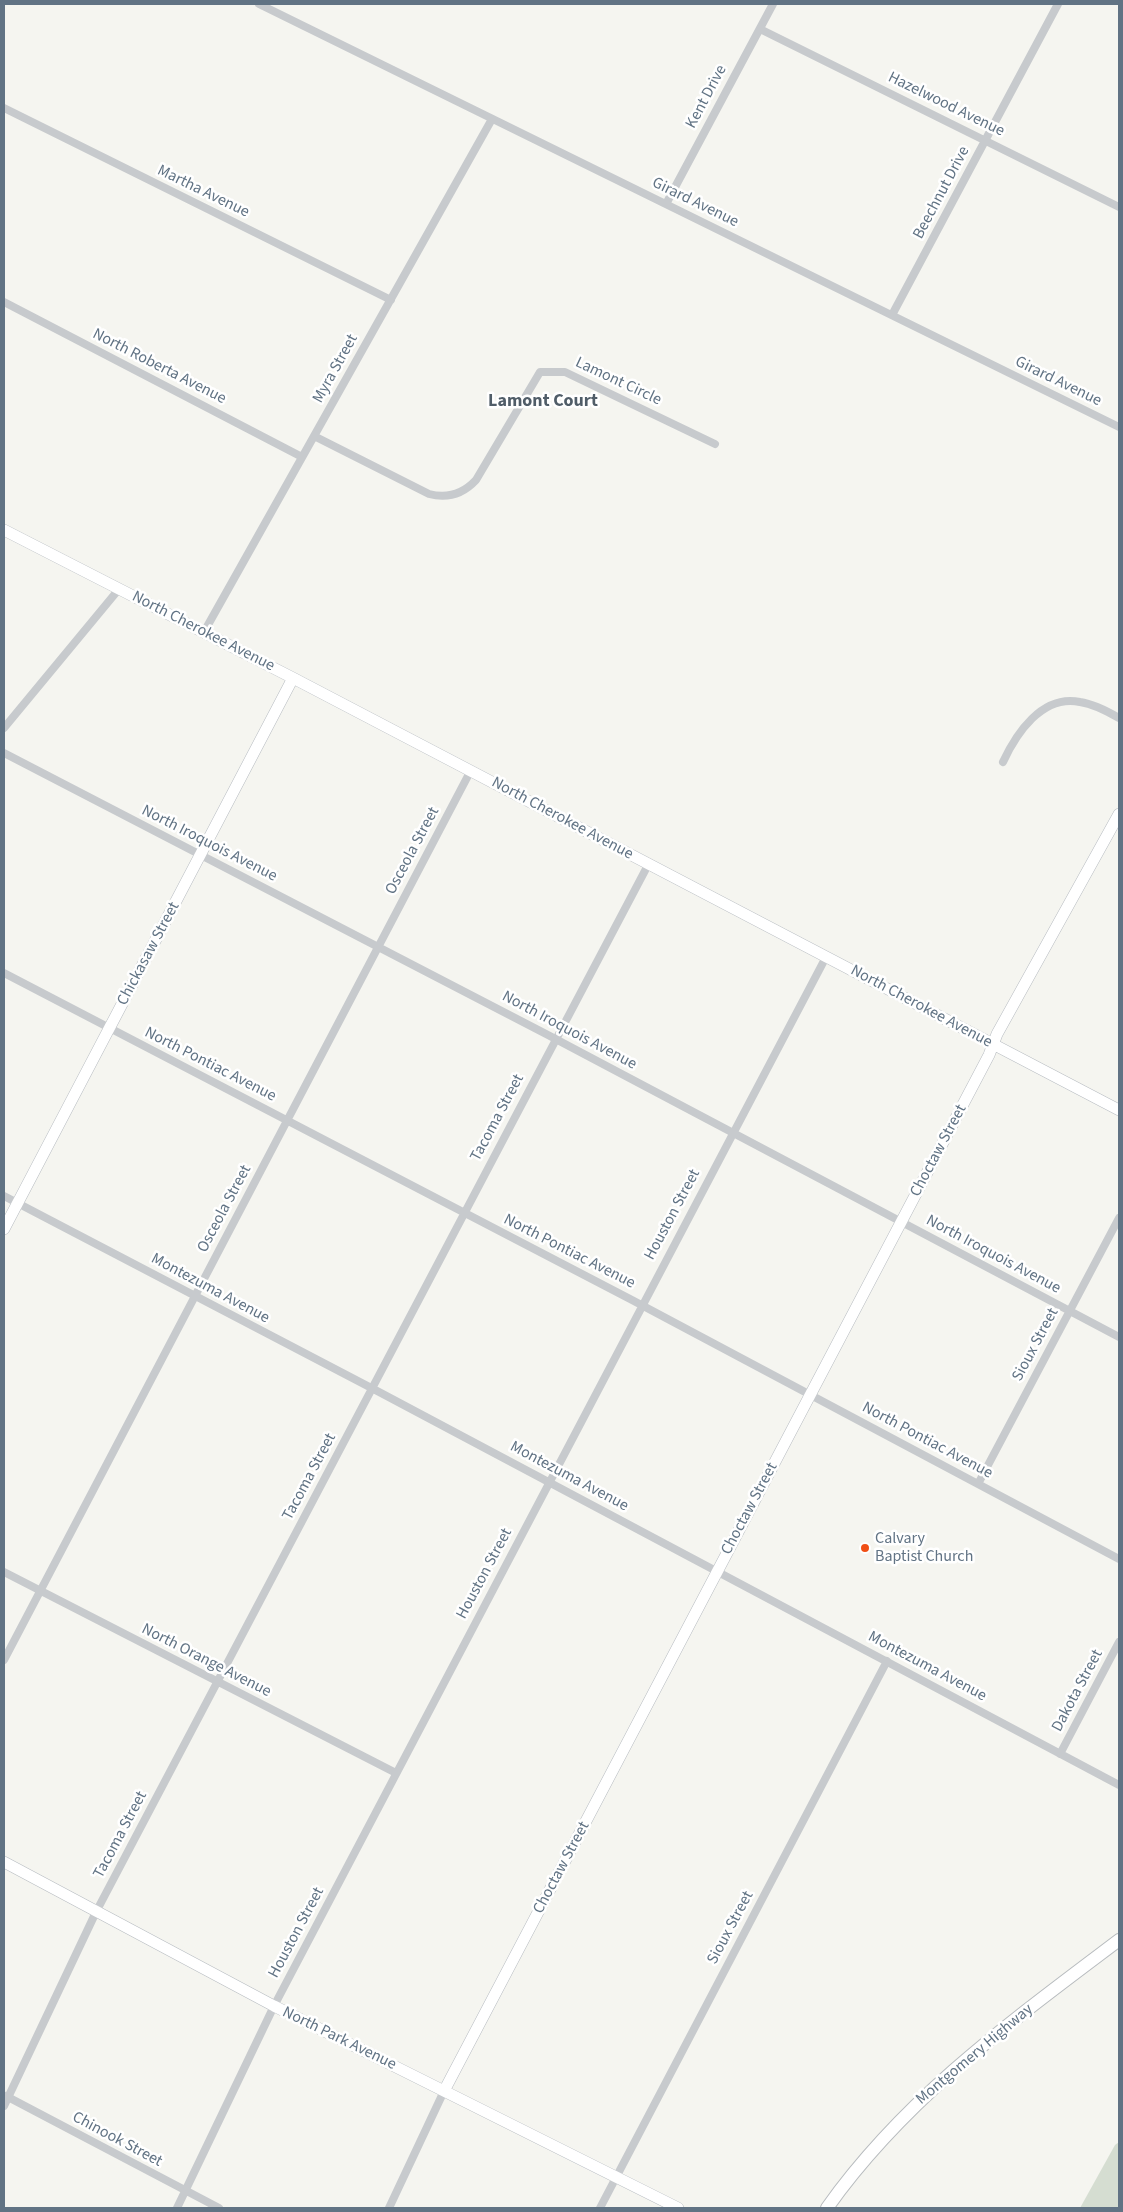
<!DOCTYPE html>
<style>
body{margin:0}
#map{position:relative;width:1123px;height:2212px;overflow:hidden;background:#f5f5f0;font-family:"Source Sans 3",sans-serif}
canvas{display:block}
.frame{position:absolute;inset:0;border:5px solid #617384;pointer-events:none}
</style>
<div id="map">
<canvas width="1123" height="2212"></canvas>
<div class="frame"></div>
</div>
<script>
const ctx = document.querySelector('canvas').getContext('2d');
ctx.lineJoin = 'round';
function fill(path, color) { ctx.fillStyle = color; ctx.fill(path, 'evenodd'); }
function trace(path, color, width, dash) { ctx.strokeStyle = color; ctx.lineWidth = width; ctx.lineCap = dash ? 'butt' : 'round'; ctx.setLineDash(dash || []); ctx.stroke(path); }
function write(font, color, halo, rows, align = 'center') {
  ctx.font = font + ' "Source Sans 3",sans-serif'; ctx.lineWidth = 5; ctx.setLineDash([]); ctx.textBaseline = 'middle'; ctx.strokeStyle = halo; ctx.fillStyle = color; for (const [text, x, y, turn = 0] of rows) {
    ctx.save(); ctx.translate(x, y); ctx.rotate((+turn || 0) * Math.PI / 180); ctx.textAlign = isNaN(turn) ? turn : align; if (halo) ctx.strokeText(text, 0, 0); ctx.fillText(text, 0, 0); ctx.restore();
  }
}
const green = new Path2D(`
 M1119,2142V2208H1080L1115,2145Z`);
const street = new Path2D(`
 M259,4L1119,427
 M760,29L1119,207
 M4,108L391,300
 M666,204L773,4
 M4,302L302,457
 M892,315L1058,4
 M314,436L429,494C448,499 463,494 476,480L540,372H565L715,444
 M204,632L492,119
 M4,728L119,589
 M4,753L548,1035L1119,1337
 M1003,762C1016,734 1042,694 1080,702C1094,704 1107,711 1119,718
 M4,973L632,1300L1119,1559
 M4,1196L381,1393L1119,1785
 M978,1484L1119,1218
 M4,1572L396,1773
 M4,1660L470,772
 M1060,1754L1119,1642
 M6,2096L219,2208
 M4,2106L96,1912L648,865
 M177,2208L274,2006L826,957
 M389,2208L444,2091
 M600,2208L887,1661`);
const secondary = new Path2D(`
 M4,530L293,678L1119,1110
 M4,1229L293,678
 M4,1862L274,2006L678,2208
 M444,2091L989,1055L997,1034L1119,814`);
const primary = new Path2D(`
 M827,2208C905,2098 1013,2020 1119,1940`);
const markers = [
 [865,1548,5,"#f04f15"]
];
const streetNames = [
 ["Kent Drive",707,97,-62],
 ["Hazelwood Avenue",946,105,26],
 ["Martha Avenue",203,192,26],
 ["Beechnut Drive",942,193,-62],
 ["Girard Avenue",695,203,26],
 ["North Roberta Avenue",159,367,27],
 ["Myra Street",336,369,-61],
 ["Lamont Circle",618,382,25],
 ["Girard Avenue",1058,382,26],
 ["North Cherokee Avenue",203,632,27],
 ["North Cherokee Avenue",562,819,28],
 ["North Iroquois Avenue",209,844,27],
 ["Osceola Street",413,851,-62],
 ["Chickasaw Street",149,954,-62],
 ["North Cherokee Avenue",921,1007,28],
 ["North Iroquois Avenue",569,1031,28],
 ["North Pontiac Avenue",210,1065,27],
 ["Tacoma Street",498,1118,-62],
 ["Choctaw Street",939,1151,-62],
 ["Osceola Street",225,1209,-62],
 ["Houston Street",673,1215,-62],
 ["North Pontiac Avenue",569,1252,27],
 ["North Iroquois Avenue",993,1255,28],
 ["Montezuma Avenue",210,1289,28],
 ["Sioux Street",1036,1345,-62],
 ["North Pontiac Avenue",927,1441,28],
 ["Tacoma Street",310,1477,-62],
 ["Montezuma Avenue",569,1477,28],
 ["Choctaw Street",750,1509,-62],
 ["Houston Street",485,1574,-62],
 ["North Orange Avenue",206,1661,27],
 ["Montezuma Avenue",927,1667,28],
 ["Dakota Street",1078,1691,-62],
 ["Tacoma Street",121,1835,-62],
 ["Choctaw Street",562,1868,-62],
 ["Sioux Street",731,1928,-62],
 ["Houston Street",297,1933,-62],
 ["North Park Avenue",339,2039,26],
 ["Montgomery Highway",975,2055,-40],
 ["Chinook Street",117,2140,28]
];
const poiNames = [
 ["Calvary",875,1539],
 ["Baptist Church",875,1557]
];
const neighbourhoodNames = [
 ["Lamont Court",543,402]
];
fill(green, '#d5ddd1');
trace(secondary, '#b6bbc0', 12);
trace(primary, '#b7bbbe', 14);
trace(street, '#c7cacd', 8);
trace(secondary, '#fff', 11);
trace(primary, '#fff', 12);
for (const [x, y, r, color] of markers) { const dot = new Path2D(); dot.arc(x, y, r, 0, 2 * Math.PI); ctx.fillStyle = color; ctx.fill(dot); trace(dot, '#fff', 2); }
write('16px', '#617384', '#fff', streetNames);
write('16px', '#617384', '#fff', poiNames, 'left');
write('bold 18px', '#505d68', '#fff', neighbourhoodNames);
</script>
